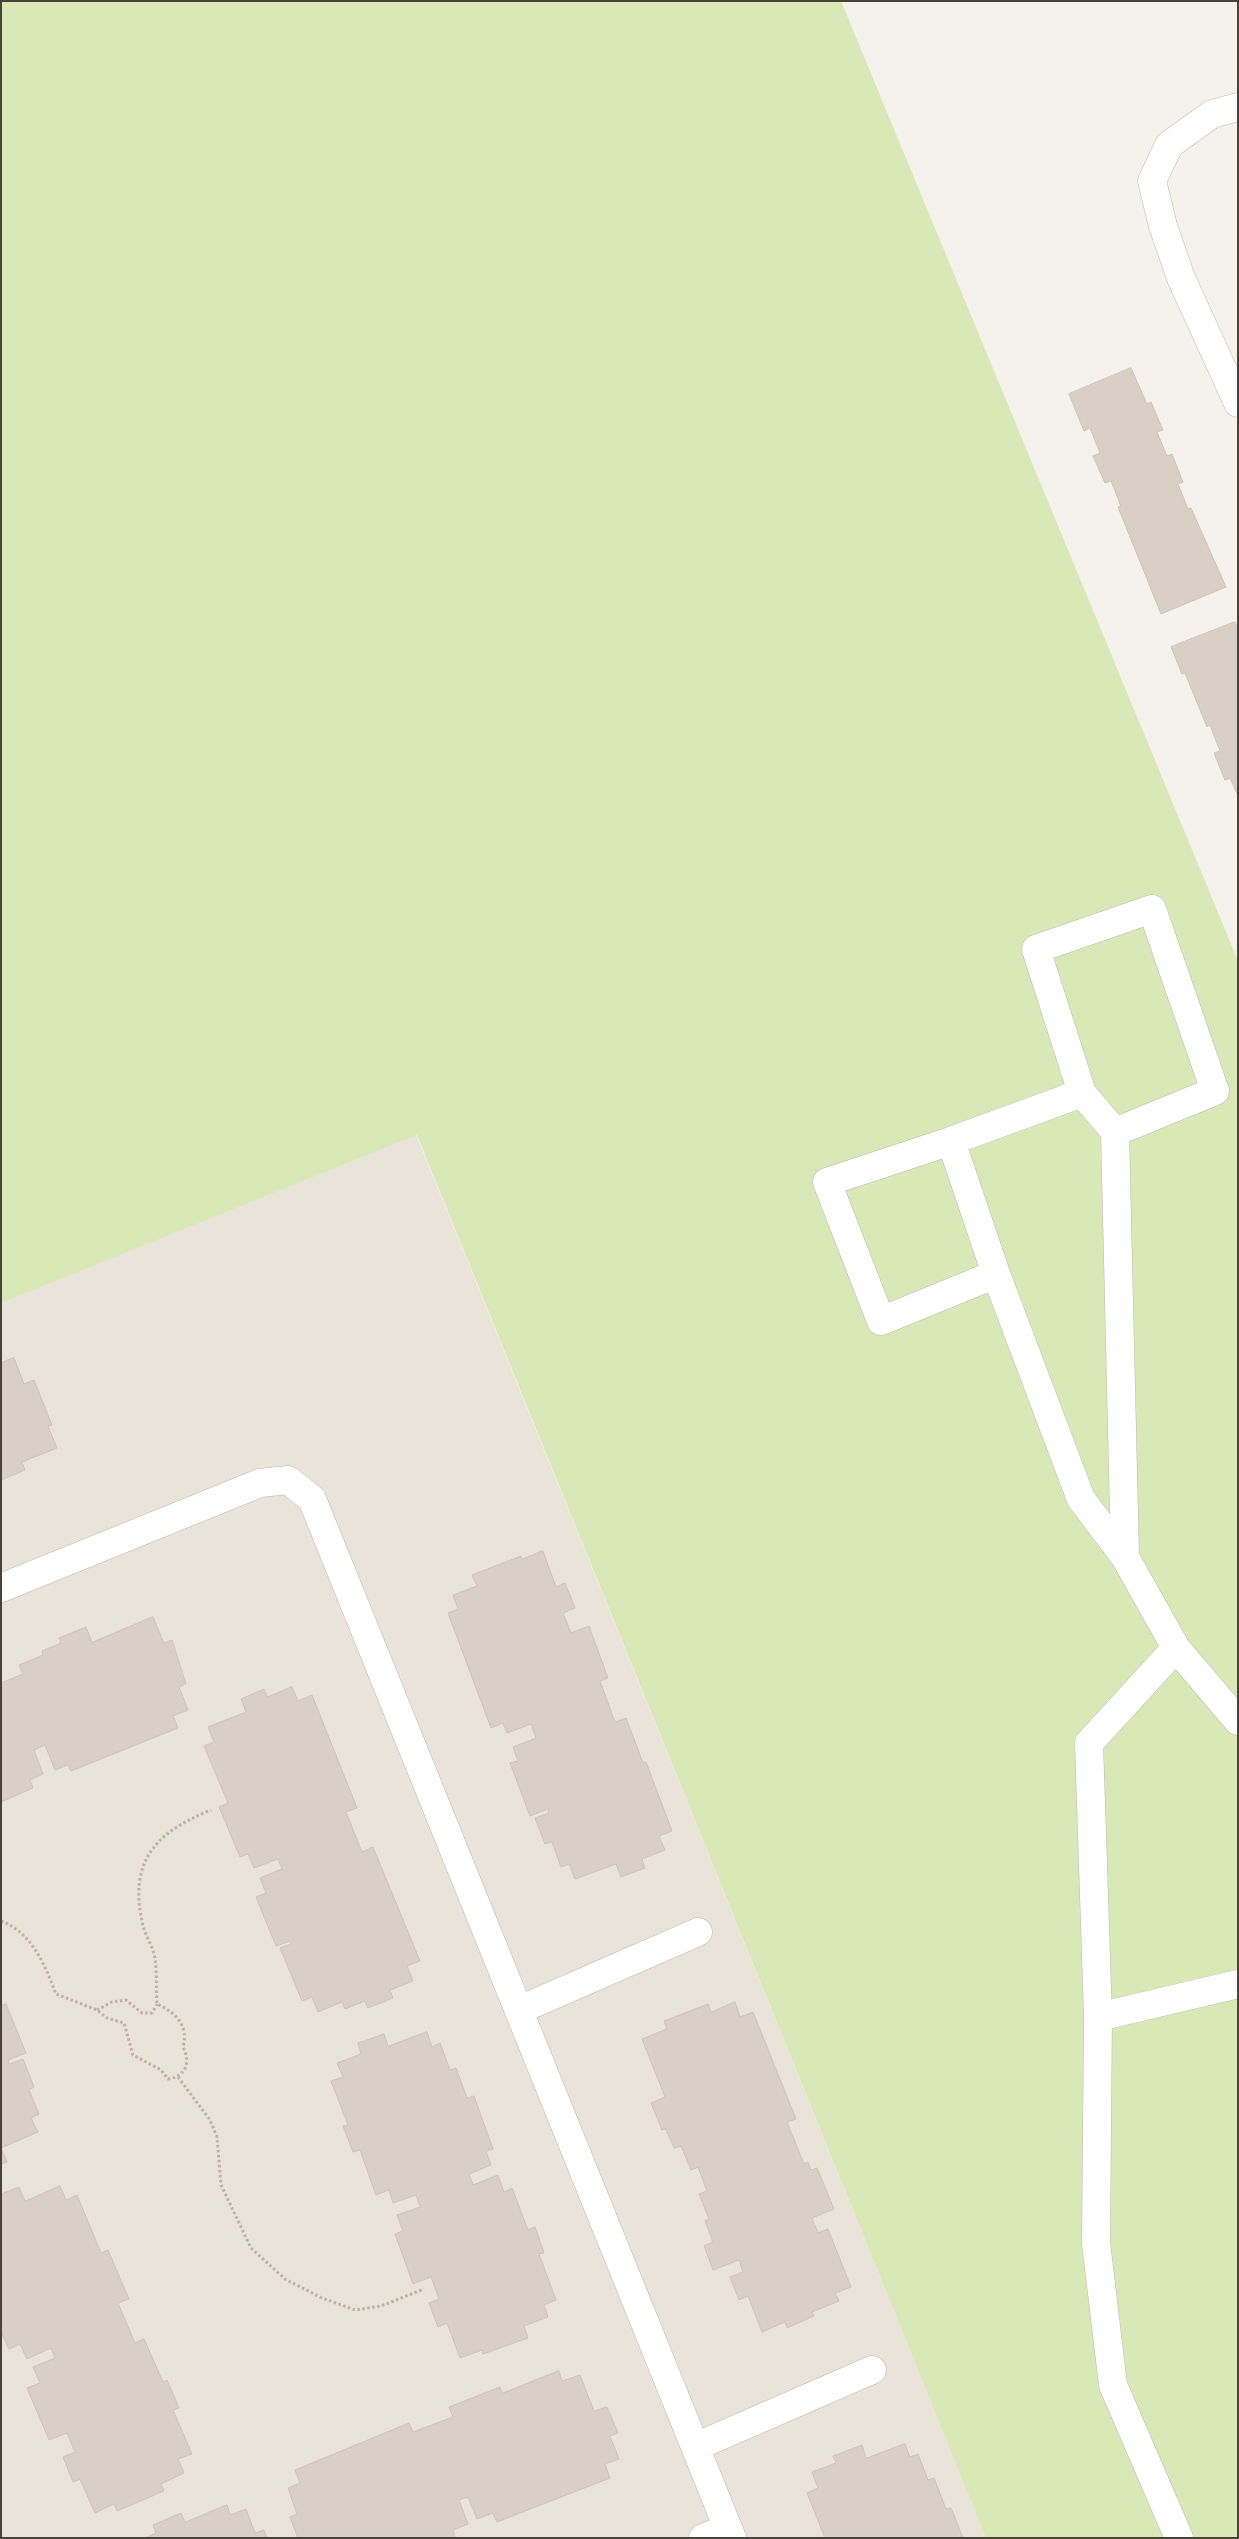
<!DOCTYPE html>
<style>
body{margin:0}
#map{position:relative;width:1239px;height:2539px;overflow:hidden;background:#f5f1ec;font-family:Roboto,sans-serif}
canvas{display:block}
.frame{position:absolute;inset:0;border:2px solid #4a4139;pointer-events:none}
</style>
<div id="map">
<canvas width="1239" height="2539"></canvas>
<div class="frame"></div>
</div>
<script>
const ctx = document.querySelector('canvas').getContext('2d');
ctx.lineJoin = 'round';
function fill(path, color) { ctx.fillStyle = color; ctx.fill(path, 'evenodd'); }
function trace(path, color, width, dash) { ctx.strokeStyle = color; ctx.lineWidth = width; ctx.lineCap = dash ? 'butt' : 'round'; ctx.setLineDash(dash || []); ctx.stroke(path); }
const residential = new Path2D(`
 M416,1135L986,2538H1V1303Z`);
const green = new Path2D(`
 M1,1H841L1238,961V2538H986L417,1135L1,1303Z`);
const building = new Path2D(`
 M1131,368L1147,404L1151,402L1163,430L1157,432L1167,456L1172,454L1183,482L1178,484L1188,509L1191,508L1226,587L1161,614L1118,507L1121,506L1111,481L1105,483L1093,456L1100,453L1090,428L1084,431L1069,394Z
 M1235,622L1238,629V796L1230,778L1225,780L1214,753L1220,751L1210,725L1207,727L1185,673L1182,674L1171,647Z
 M14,1358L24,1384L34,1380L52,1425L48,1426L57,1448L22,1462L25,1470L1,1480V1363Z
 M543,1551L556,1587L565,1583L575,1608L563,1613L571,1633L589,1626L608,1678L600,1681L615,1722L626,1718L643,1763L646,1762L672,1831L659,1836L665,1850L642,1859L645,1868L621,1877L616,1864L575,1879L569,1864L561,1867L552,1842L545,1844L535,1818L549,1813L548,1809L530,1816L510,1763L518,1761L513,1747L536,1738L531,1724L507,1733L503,1723L491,1728L448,1613L458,1609L453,1595L477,1586L472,1575L521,1556L522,1559Z
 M153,1617L164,1643L172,1640L186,1684L179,1687L188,1710L173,1716L178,1728L71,1771L68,1765L55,1770L45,1745L34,1750L43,1774L30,1780L33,1788L1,1802V1683L23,1674L19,1665L43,1655L42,1651L61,1643L59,1638L86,1627L92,1642Z
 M292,1687L298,1701L312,1695L357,1808L346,1812L362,1852L373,1847L420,1961L407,1966L413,1981L390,1990L393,1998L368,2008L365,2001L345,2009L342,2002L318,2012L312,1997L302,2001L280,1948L291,1944L290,1941L276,1946L256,1897L266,1893L260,1878L282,1869L278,1859L254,1868L248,1854L240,1857L219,1807L228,1803L204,1746L214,1742L208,1727L246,1712L241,1699L264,1689L267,1697Z
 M735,2002L740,2017L753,2012L796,2119L787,2122L804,2164L808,2162L811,2170L817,2168L834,2209L812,2218L818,2233L828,2229L851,2287L835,2293L839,2301L812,2312L814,2316L787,2328L785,2322L762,2332L748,2296L739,2300L730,2277L743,2272L739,2260L713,2270L704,2246L713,2242L705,2221L709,2219L699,2194L707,2191L698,2167L691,2170L681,2146L674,2148L666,2129L662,2130L651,2103L665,2097L642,2039L667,2029L664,2021L708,2004L711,2012Z
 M6,2004L26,2053L8,2060L9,2064L23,2059L34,2087L29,2090L39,2114L31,2118L38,2132L1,2148V2006Z
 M427,2032L432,2047L440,2043L450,2070L456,2068L467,2098L474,2096L493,2149L486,2151L491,2165L469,2174L473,2185L498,2175L504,2192L512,2188L528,2230L535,2227L544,2253L539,2254L556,2300L544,2305L548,2317L524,2326L528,2338L483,2354L482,2350L460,2358L447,2323L438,2327L429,2303L439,2299L431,2277L413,2284L395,2234L403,2231L397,2215L420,2207L416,2195L393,2203L389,2190L376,2195L360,2150L353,2152L343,2126L348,2125L331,2081L343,2077L337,2063L361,2054L358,2043L384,2034L388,2046Z
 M1,2148L7,2162L1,2164Z
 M60,2186L66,2200L77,2195L101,2253L108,2250L129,2299L118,2303L135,2343L144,2339L163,2382L167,2380L179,2408L173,2410L192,2454L178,2459L184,2473L161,2484L164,2491L117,2511L114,2504L95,2513L80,2479L73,2482L63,2457L75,2452L67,2433L49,2440L27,2388L40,2383L33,2367L55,2358L51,2348L27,2359L20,2344L9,2349L1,2332V2194L19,2187L25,2201Z
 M559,2371L562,2381L580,2375L594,2411L607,2407L618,2433L610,2436L619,2459L605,2464L610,2478L497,2522L493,2513L477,2519L468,2497L459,2500L468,2524L453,2530L455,2538H298L290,2517L297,2514L288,2488L300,2483L295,2470L409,2423L413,2432L453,2417L449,2407L500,2387L502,2393Z
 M905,2444L910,2457L918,2454L928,2480L934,2478L946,2509L951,2508L963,2538H825L807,2493L818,2488L812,2472L836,2463L833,2456L862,2445L866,2458Z
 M227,2505L230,2515L246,2509L255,2533L264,2530L267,2538H145L156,2533L153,2525L181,2513L185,2522Z`);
const path = new Path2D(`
 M1,1921C33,1933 45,1966 56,1994L97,2010L107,2018L124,2023L133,2055L161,2070L168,2079C186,2076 191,2063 183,2047C189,2025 175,2012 157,2004C156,1989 157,1973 155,1958C153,1947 146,1937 143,1926C128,1862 154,1833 211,1810
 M97,2010L112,2002L126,2000L142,2013H152L157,2004
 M178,2077L210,2120L217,2137L221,2185L251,2248L285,2279L322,2298L355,2310L381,2306L424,2289`);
const minor = new Path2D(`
 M1238,107L1212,114L1169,145L1152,181L1163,226L1181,278L1238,403
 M1115,1132L1215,1091L1152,909L1036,949L1082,1093L1115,1132L1125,1557L1176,1648L1238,1721
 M951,1141L996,1274L881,1321L827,1182L951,1141L1082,1093
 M996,1274L1081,1499L1125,1557
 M1,1588L260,1483L288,1480L312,1499L732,2538
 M1176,1648L1089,1743L1098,2017L1238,1984
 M519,2010L698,1932
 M1098,2017L1096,2243L1113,2385L1179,2538
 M695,2447L872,2370
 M703,2538L728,2528`);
fill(residential, '#e9e3da');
fill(green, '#d8e8b6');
fill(building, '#dacfc4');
trace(building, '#d1c3b5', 1);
trace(minor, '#c1b8ae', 29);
trace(path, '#c2b2a0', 3, [2.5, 2.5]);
trace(minor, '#fff', 28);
</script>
